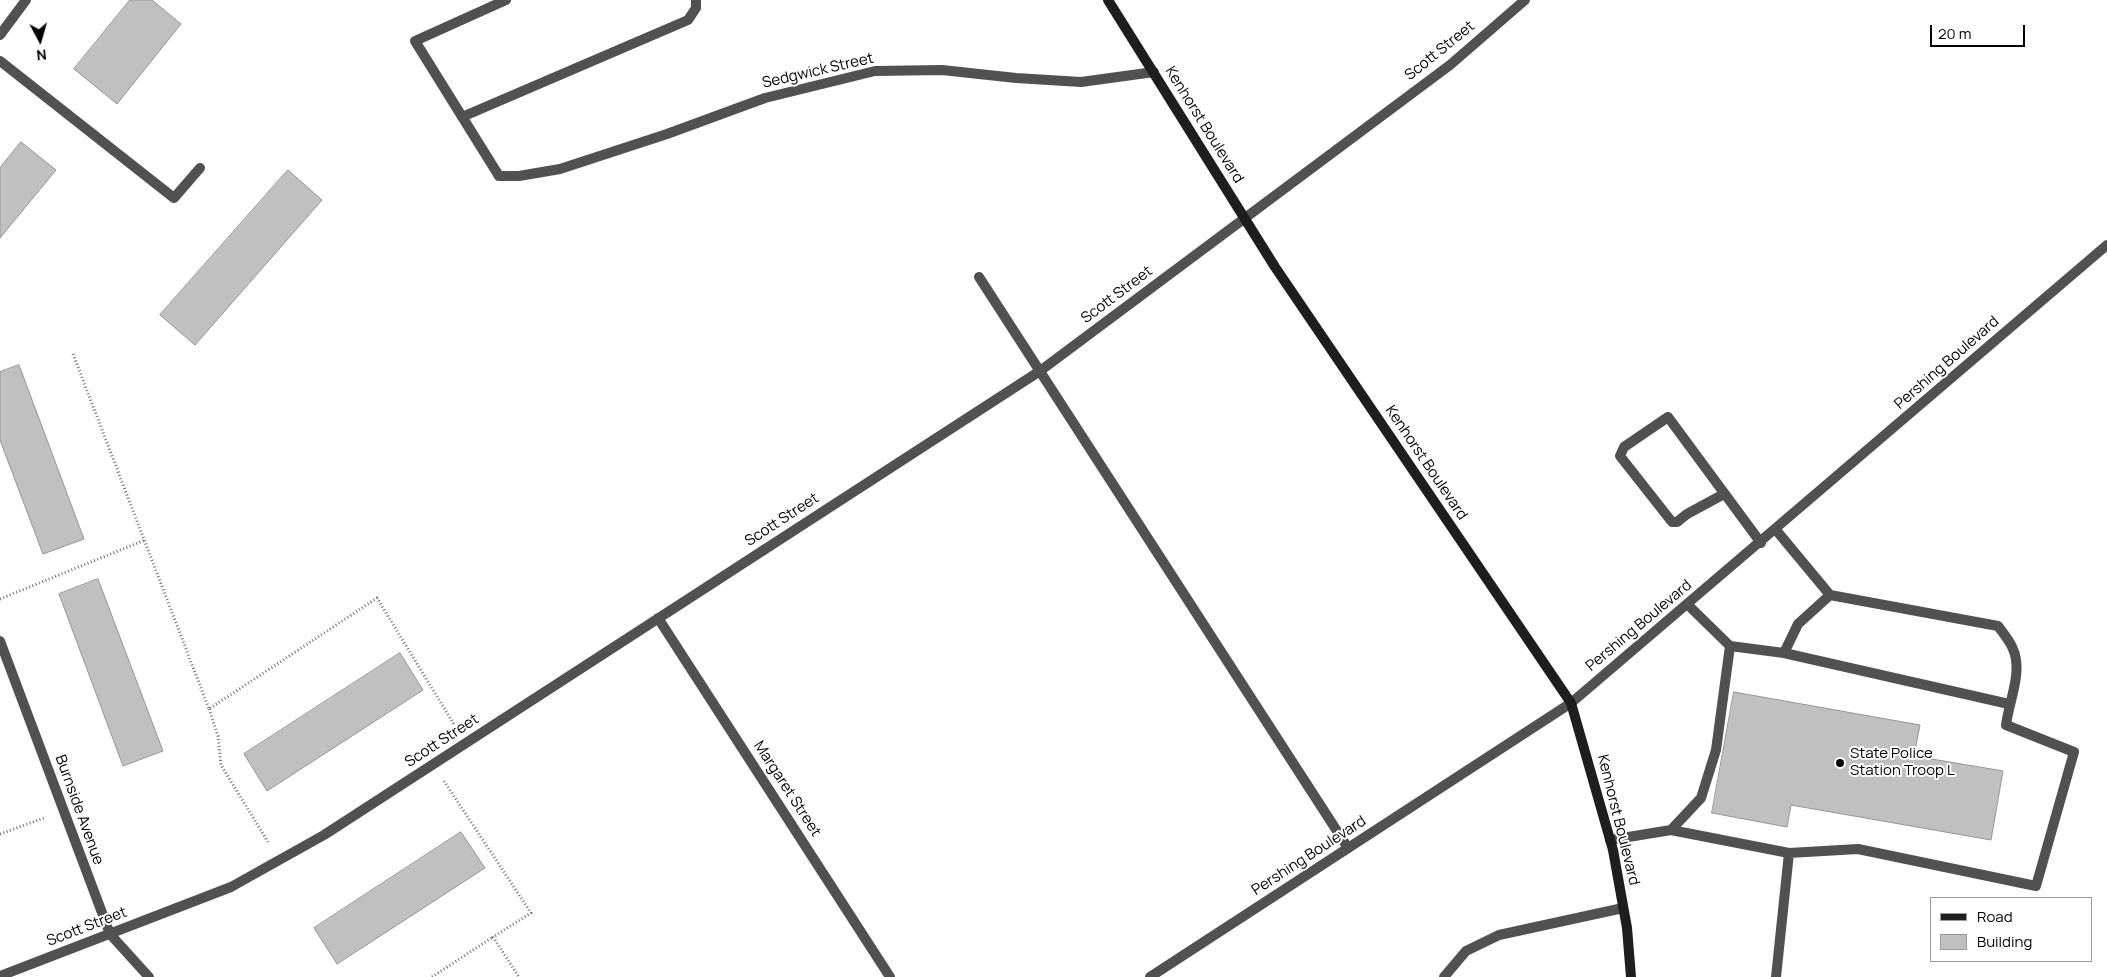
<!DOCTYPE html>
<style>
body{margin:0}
#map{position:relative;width:2107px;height:977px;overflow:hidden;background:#fff;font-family:Manrope,sans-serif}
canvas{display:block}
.legend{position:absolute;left:1930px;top:897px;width:162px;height:65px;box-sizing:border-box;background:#fff;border:1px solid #999;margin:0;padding:6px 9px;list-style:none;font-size:15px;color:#000}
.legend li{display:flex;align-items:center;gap:10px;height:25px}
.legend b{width:25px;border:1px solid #999}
.north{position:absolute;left:15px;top:15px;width:50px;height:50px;-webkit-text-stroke:4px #fff;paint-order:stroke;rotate:174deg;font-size:14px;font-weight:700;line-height:20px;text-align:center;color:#000}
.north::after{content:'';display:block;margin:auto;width:18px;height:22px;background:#000;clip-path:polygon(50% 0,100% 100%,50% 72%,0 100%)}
.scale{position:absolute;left:1930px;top:25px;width:95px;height:22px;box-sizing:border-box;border:2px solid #000;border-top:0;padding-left:6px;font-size:15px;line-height:18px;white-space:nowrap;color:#000;-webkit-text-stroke:4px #fff;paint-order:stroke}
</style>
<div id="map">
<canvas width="2107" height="977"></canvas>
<ul class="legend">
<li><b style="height:6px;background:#1e1e1e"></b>Road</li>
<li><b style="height:14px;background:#c0c0c0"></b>Building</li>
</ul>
<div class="north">N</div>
<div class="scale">20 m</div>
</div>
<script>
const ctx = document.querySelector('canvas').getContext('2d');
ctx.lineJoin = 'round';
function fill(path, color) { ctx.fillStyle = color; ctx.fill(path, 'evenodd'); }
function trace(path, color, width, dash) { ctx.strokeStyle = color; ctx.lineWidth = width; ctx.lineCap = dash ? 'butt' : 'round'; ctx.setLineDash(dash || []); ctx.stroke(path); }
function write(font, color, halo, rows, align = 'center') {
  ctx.font = font + ' Manrope,sans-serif'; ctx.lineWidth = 4; ctx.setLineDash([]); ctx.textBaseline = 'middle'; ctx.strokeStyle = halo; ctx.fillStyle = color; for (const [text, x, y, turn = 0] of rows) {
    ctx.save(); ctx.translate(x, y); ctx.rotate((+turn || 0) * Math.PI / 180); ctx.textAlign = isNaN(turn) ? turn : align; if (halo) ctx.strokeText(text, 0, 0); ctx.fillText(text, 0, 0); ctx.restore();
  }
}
const building = new Path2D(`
 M130,0H152L181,24L117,104L74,69Z
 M21,142L56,170L0,238V168Z
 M288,170L322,200L195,345L160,315Z
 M19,365L84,539L43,554L0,440V372Z
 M98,579L163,751L123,766L59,594Z
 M400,653L423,690L267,791L244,754Z
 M1734,692L1920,725L1914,756L2003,771L1991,840L1791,805L1787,827L1712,813Z
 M461,832L485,868L337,964L314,928Z`);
const path = new Path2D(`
 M73,354L209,709L377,598L455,726
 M0,599L145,540
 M209,709L218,736L221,765L268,842
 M444,781L531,913L493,937L519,977
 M0,834L44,818
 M432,977L493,937`);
const lane = new Path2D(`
 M0,61L174,198L200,168
 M462,117L688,20L696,8V0
 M499,176L415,41L506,0
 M979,277L1348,848
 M1724,494L1687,514L1677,522H1672L1620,456L1624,447L1668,417C1699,459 1730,501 1761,543
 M1730,646L1784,653L2009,704
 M1784,653L1798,624L1830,595
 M1671,830L1701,798L1716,750L1730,646L1688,605
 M1610,840L1671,830L1789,853L1858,849L2036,886L2074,752L2006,725C2009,701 2023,672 2013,649C2010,641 2003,633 1998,626L1830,595L1776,530
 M1444,977L1466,951L1499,935L1623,908
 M1776,977L1789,853`);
const street = new Path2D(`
 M0,35L26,0
 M499,176H519L560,169L667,134L765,98L875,71L942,70L1016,78L1081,82L1154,72
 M658,618L890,977
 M0,641L110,934L149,977
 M0,976L231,887L324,835L1040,371L1450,65L1525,0
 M1150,977L1571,703L2107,245`);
const secondary = new Path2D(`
 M1108,0L1275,267L1571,703L1613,850L1627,928L1631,977`);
const markers = [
 [1840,763,5,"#000"]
];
const streetNames = [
 ["Scott Street",1440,51,-39],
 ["Sedgwick Street",818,71,-13],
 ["Kenhorst Boulevard",1204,125,58],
 ["Scott Street",1117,295,-37],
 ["Pershing Boulevard",1947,363,-41],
 ["Kenhorst Boulevard",1426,463,56],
 ["Scott Street",782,520,-33],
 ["Pershing Boulevard",1639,626,-40],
 ["Scott Street",442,741,-33],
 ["Margaret Street",787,789,57],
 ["Burnside Avenue",79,810,70],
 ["Kenhorst Boulevard",1618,820,76],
 ["Pershing Boulevard",1309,856,-33],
 ["Scott Street",87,927,-21]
];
const poiNames = [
 ["State Police",1850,754],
 ["Station Troop L",1850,771]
];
fill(building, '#c0c0c0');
trace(building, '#959595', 1);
trace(path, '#737373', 3, [1, 2.5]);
trace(lane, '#515151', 10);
trace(street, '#515151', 10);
trace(secondary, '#1e1e1e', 10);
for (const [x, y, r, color] of markers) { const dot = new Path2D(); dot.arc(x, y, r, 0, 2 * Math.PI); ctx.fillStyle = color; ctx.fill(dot); trace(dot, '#fff', 2); }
write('15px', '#000', '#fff', streetNames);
write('15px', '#000', '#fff', poiNames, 'left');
</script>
